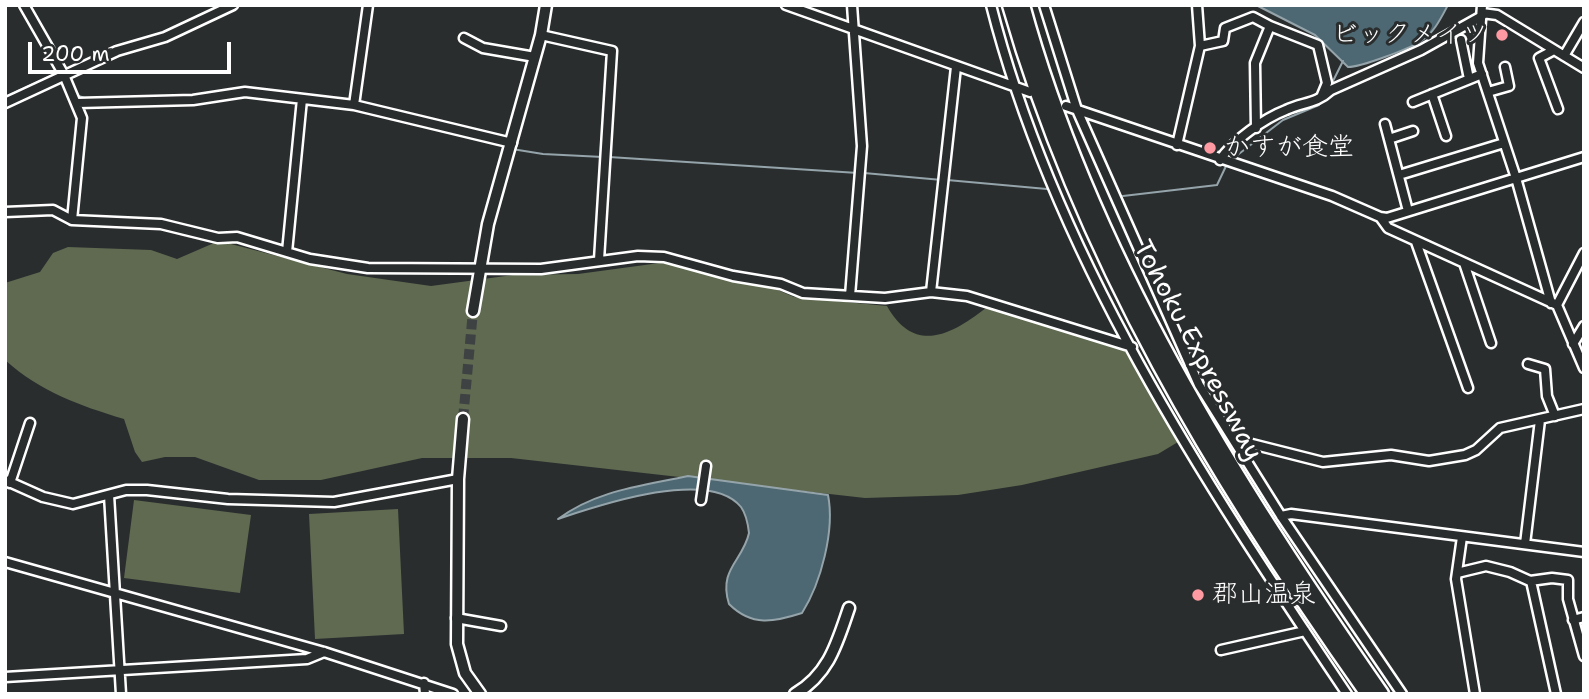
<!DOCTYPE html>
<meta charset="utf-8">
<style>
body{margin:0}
#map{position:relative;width:1589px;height:699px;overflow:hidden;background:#2a2d2e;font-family:"Shantell Sans",sans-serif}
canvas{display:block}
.frame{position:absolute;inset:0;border:7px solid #fff;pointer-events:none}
.scale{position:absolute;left:28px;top:42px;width:203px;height:32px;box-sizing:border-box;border:4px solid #fff;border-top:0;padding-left:9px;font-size:21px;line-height:24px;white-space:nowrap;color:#fff;-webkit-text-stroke:5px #2a2d2e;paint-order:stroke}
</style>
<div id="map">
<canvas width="1589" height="699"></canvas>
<div class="frame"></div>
<div class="scale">200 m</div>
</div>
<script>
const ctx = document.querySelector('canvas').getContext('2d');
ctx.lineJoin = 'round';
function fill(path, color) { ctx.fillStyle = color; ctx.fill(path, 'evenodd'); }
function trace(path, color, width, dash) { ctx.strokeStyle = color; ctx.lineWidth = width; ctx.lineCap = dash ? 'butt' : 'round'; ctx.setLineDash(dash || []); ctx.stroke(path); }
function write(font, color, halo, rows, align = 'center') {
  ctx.font = font + ' "Shantell Sans","Klee One",sans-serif'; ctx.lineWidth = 6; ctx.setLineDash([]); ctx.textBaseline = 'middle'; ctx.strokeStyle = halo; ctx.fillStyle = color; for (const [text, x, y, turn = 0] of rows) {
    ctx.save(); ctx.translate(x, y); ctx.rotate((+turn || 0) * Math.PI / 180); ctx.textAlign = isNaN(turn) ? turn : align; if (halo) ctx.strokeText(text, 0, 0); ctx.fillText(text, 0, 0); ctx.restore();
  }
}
const green = new Path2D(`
 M214,243H227L347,274L431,286L513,275L578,274L667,262L764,284L794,297L887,306C914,354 950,336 986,308L1126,348L1168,417L1178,442L1158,454L1022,485L958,495L865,498L511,458H422L321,480H259L195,457H165L142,462L135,452L124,419C78,405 41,392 5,360V283L40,272L53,253L68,247L151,250L177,259Z
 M134,500L251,515L240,593L124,578Z
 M398,509L404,634L315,639L309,514Z`);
const water = new Path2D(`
 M1256,5H1448C1441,18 1434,33 1421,41C1409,49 1361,67 1348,67L1315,35Z
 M688,476L828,495C835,530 821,583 802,613C774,622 752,627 729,604C718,569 743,561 749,533C748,524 746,514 741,507C709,467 597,506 558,519C597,490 642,486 688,476Z`);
const stream = new Path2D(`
 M1330,87L1343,61
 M73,88L79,96L87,99
 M5,97L51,76L55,77
 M431,127L459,134
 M512,149L543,154L603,157
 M609,157L858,173
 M1231,160L1283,120L1319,105L1322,101
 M864,173L942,180
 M947,180L1047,189
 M1123,196L1217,185L1227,164`);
const minorTunnel = new Path2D(`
 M1197,447L1224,437`);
const tertiaryTunnel = new Path2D(`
 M463,419L473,311`);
const minor = new Path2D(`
 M24,5L64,75L82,118L72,220
 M786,5L1030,92
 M991,5C1055,257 1204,481 1347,694
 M1044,5L1077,110L1199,385L1281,516L1402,694
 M1482,5L1478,63L1516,178L1551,303
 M1482,13L1497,15L1584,68
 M541,35L612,51L599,260
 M464,38L483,48L535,57
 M1461,40L1469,79
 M1200,46L1223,41L1225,28L1253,17L1270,26
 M1554,50L1539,58L1558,109
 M1564,56L1584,22
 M1488,92L1509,86L1505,67
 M1432,94L1446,136
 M1413,102L1482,74
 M5,103L117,51L165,37L233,5
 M78,103L193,100L245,92L354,105L512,143
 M354,105L368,5
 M1066,106L1332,196L1380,217L1388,228L1557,305L1584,368
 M1385,124L1408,211
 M1256,128L1255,63L1270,26L1318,45L1327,83L1322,95
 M1389,139L1413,131
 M1177,145L1200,46L1197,5
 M1220,160C1232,141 1265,118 1286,110C1303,102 1316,104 1331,90L1421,50L1482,16
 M1399,175L1504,143
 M5,212L53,210L72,220L161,224L218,238L237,237L310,259L368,268L541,269L638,256L664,257L733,276L781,284L803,293L885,298L931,292L967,296L1132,347
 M1380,217L1387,218L1584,157
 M1416,242L1468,388
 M287,252L302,99
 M1464,263L1491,343
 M931,292L956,67
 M850,296L862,146L852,5
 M1557,305L1584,253
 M1573,344L1584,326
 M1528,364L1545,369L1547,396L1555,416
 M1236,440L1323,462L1391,455L1429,461L1465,455L1476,450L1500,428L1584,409
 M5,480L43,497L73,504L126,490H147L228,499L334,502L458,479
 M10,483L30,423
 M109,495L121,694
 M701,500L706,466
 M1281,516L1291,514L1584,552
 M1462,537L1456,579L1475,694
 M1525,544L1540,420
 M5,562L324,652L453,694
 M1457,573L1486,566L1510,572L1530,581L1552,578L1568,580V599L1584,656
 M1531,581L1556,694
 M456,618L501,626
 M1573,620L1584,617
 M1221,650L1305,631
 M5,677L307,659L324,652
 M424,683L425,694`);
const tertiary = new Path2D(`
 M473,311L488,224L541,35L546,5
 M463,419L458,479L457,644L465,673L480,694
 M795,694C829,674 837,643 849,608`);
const motorway = new Path2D(`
 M1010,5C1082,257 1218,482 1368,694
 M1022,5C1091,257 1234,482 1381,694`);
const markers = [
 [1502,35,7,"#ff9aa2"],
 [1210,148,7,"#ff9aa2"],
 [1198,595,7,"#ff9aa2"]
];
const poiNames = [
 ["ビックメイツ",1488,35,"right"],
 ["かすが食堂",1224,148],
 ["郡山温泉",1212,595]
];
const streetNames = [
 ["Tohoku Expressway",1197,351,62]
];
fill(green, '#5f6a51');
fill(water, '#4d6872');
trace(water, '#94a4aa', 2);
trace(stream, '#94a4aa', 2);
trace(minorTunnel, '#3f4243', 8, [8, 4]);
trace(tertiaryTunnel, '#3f4243', 10, [10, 5]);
trace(minor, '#fff', 13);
trace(tertiary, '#fff', 15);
trace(motorway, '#fff', 19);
trace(minor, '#2a2d2e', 8);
trace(tertiary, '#2a2d2e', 10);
trace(motorway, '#2a2d2e', 14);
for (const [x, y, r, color] of markers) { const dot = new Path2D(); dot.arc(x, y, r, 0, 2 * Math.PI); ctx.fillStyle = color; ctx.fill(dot); trace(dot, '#2a2d2e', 2.5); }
write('26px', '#fff', '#2a2d2e', poiNames, 'left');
write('26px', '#fff', '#2a2d2e', streetNames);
</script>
